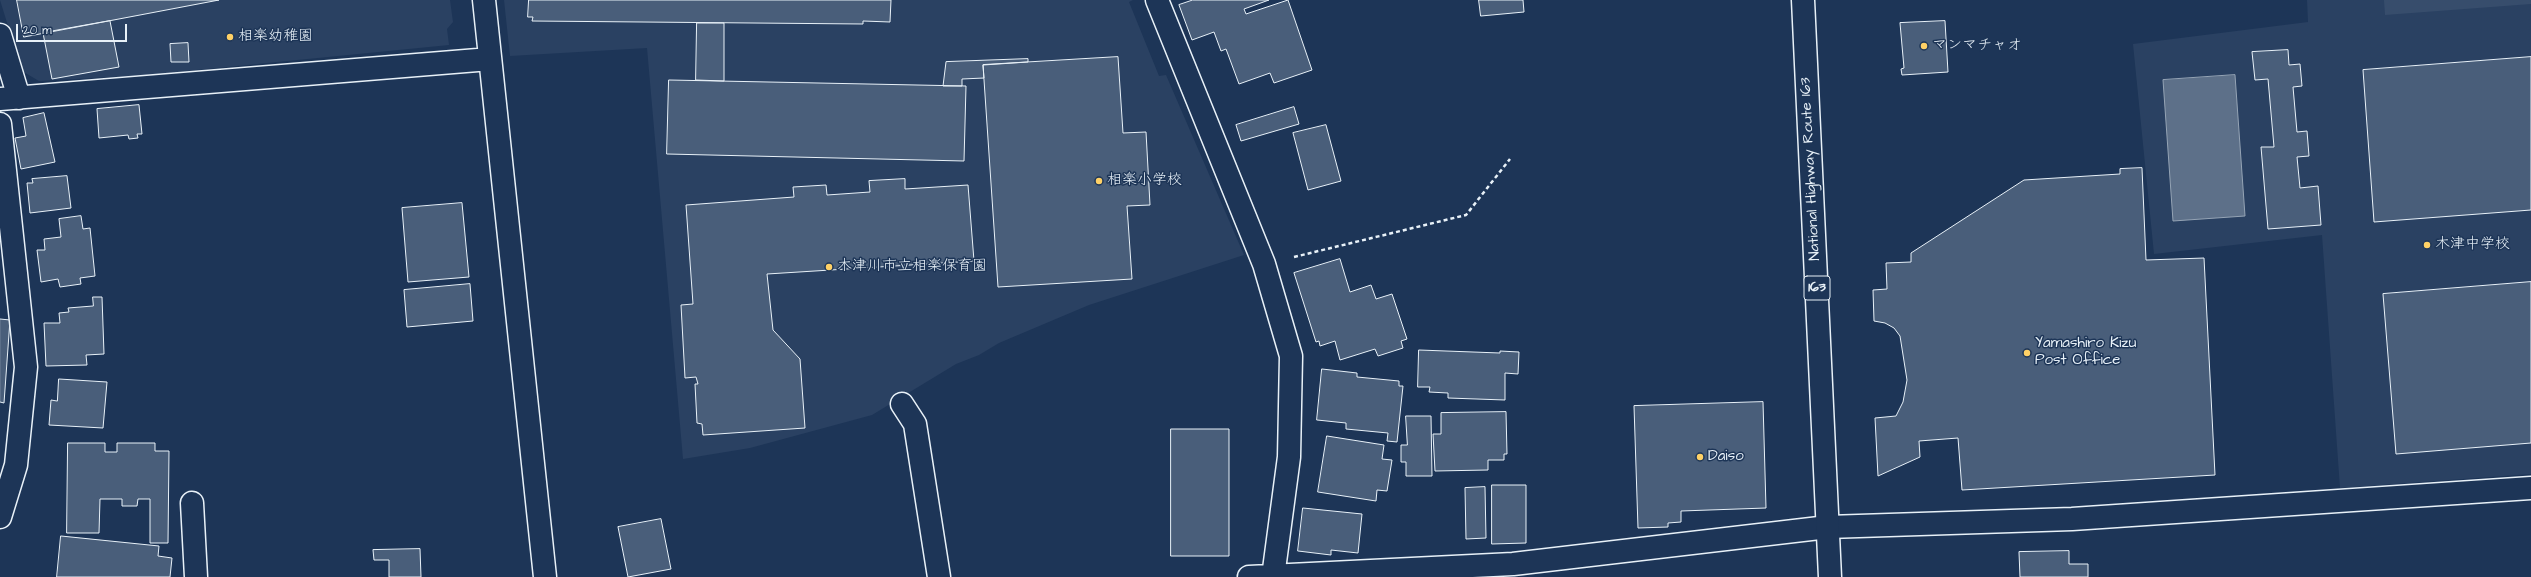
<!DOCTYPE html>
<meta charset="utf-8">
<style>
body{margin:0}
#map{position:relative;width:2531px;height:577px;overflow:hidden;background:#1d3557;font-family:"Architects Daughter",sans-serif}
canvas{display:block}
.scale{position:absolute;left:16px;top:24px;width:111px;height:18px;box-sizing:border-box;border:2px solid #e8f1f8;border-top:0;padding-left:5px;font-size:12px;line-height:14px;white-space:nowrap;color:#e8f1f8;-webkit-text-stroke:3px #1d3557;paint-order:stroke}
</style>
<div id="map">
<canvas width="2531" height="577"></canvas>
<div class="scale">20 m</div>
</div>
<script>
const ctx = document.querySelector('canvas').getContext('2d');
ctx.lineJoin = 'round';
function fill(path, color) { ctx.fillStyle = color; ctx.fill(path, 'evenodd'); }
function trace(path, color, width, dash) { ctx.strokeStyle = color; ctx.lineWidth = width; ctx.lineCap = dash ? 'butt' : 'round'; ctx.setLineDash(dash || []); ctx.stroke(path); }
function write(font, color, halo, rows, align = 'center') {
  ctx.font = font + ' "Architects Daughter","Klee One",sans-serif'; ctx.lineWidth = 3; ctx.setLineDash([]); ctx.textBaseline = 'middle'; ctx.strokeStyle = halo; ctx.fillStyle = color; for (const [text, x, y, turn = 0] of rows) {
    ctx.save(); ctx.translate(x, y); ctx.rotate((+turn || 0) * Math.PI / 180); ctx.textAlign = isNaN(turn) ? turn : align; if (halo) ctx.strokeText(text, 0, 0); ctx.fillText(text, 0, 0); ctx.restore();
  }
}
const built = new Path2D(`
 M0,0H450L453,22L447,29L449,45L146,75L39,81L22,71Z
 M504,0H1133L1129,2L1159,76L1166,75L1244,255L1089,305L999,343L979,355L956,364L872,415L750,448L683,459L647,48L510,56Z
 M2307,0H2531V474L2340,488L2322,235L2154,254L2133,44L2308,22Z`);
const green = new Path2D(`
 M2384,0H2531V4L2385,15Z`);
const water = new Path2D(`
 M2235,75L2245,216L2173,221L2163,80Z`);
const building = new Path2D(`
 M17,0H219L24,37Z
 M529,0H891L890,22L863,21V24L532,21L533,17H528Z
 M1193,0H1269L1244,9L1246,14L1288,0L1312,70L1274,83L1270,73L1239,84L1226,49L1221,51L1214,32L1192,40L1179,5Z
 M1479,0H1523L1524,12L1481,16Z
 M110,21L119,67L52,79L43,33Z
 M1945,21L1948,72L1902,75L1901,69L1904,68L1900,23Z
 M697,23H724V81L696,80Z
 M188,43L189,62H171L170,44Z
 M2288,50L2289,65L2300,64L2302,86L2293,87L2297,132L2307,131L2309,156L2297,157L2300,188L2318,186L2321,225L2268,229L2261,147H2274L2268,79L2255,80L2252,52Z
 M1118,57L1123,133L1146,132L1150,205L1127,206L1132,279L998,287L983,65Z
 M2531,57V210L2374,222L2363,70Z
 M1028,59V62L983,65L984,78L962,79V86H943L946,62Z
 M669,80L966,86L964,161L667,154Z
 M139,105L142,134H137L138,138L129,139L128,135L99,138L97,109Z
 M1294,107L1299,124L1241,141L1236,125Z
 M44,113L55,162L21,169L15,138L26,136L23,118Z
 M1326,125L1341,181L1308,190L1293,133Z
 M2142,168L2146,260L2204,258L2215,475L1962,490L1958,438L1919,441L1920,457L1878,476L1875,418L1896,416L1903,402L1907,380L1900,336L1894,328L1885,323L1874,321L1873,290L1887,289L1886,263L1911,262V253L2024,180L2120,174V169Z
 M67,176L71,208L30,213L27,183H33L32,179Z
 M905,179V189L968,185L974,261L767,274L773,330L800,359L805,428L703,435L702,424L697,423L695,384H698L696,377L685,378L681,305L693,304L686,205L794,197L793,187L826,185L827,195L870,192L869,181Z
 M462,203L469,277L408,282L402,208Z
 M81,216L83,229L90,228L95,276L80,278L81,284L60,287L58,279L41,282L37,250H45L44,239L61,237L59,219Z
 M1340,259L1350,292L1371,285L1376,299L1392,294L1407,339L1401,341L1403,348L1378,356L1375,349L1340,360L1335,341L1320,346L1319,341L1316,342L1294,273Z
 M2531,282V443L2396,454L2383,294Z
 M470,284L473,321L407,327L404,290Z
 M93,297H102L104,354L86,355L87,365L46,366L44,323H60L59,313L69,312L68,308L93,306Z
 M0,319L10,320L4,403L0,402Z
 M1419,350L1500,353V351L1519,352L1518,374L1505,373V400L1448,398V393L1429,392L1430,387H1418Z
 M1322,369L1357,373V377L1399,381V386H1403L1397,442L1387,441L1388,433L1346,429V423L1317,420Z
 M59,379L107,382L103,428L49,425L51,400L57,401Z
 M1763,402L1766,508L1681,511V522L1668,523V527L1638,528L1634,406Z
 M1506,412L1507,454H1504V460H1488V470L1435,471L1433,434H1441V413Z
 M1406,416H1431L1432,476H1406V462H1401V445H1407Z
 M1171,429H1229V556H1171Z
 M1327,436L1384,445L1382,459L1392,460L1387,491L1377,490L1376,501L1318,492Z
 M68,443H105V452H117V443H155V451H169L168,543H150V499H138L137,506H122V499H100L99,533H67Z
 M1492,485H1526V543L1492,544Z
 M1485,487L1486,538L1466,539L1465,488Z
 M1303,508L1362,514L1358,553L1331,550V555L1298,551Z
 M661,519L671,569L628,577L618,527Z
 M61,536L159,546L158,556L172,558L170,577H57Z
 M420,549L421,577H389V560H374L373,550Z
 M2069,551V564H2088V577H2020L2019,552Z`);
const path = new Path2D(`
 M1294,257L1466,215L1510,159`);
const minor = new Path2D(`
 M484,0L545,577
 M1157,0L1264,264L1291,356L1289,457L1273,577
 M0,35L19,98
 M0,99L490,59
 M0,124L26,367L16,465L0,517
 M902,404L915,424L939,577
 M192,503L196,577
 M1249,577L1513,564L1828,527L2072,519L2531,488`);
const highway = new Path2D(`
 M1803,0L1830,577`);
const markers = [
 [230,37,4,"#ffd166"],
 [1924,46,4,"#ffd166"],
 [1099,181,4,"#ffd166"],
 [2427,245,4,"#ffd166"],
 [829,267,4,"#ffd166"],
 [2027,353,4,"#ffd166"],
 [1700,457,4,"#ffd166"]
];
const shields = [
 [1817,288,26]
];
const shieldNames = [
 ["163",1817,288]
];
const poiNames = [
 ["相楽幼稚園",238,37],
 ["マンマチャオ",1932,46],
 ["相楽小学校",1107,181],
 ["木津中学校",2435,245],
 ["木津川市立相楽保育園",837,267],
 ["Yamashiro Kizu",2035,344],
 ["Post Office",2035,361],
 ["Daiso",1708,457]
];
const streetNames = [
 ["National Highway Route 163",1811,169,-93]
];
fill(built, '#2a4162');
fill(green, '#374d6c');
fill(water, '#5d7089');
trace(water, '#95a4b5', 1);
fill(building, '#495e7a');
trace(building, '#e8f1f8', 1);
trace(minor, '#e8f1f8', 25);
trace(highway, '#e8f1f8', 25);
trace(path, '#e8f1f8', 2.5, [4, 3]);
trace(minor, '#1d3557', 22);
trace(highway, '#1d3557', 22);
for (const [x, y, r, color] of markers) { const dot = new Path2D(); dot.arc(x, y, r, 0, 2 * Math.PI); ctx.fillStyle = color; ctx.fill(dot); trace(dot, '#1d3557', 1.5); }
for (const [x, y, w] of shields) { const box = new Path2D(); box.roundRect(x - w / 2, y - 12, w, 24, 3); ctx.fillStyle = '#1d3557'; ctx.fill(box); trace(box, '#e8f1f8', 1); }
write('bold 14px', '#e8f1f8', null, shieldNames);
write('15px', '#e8f1f8', '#1d3557', poiNames, 'left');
write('15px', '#e8f1f8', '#1d3557', streetNames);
</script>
